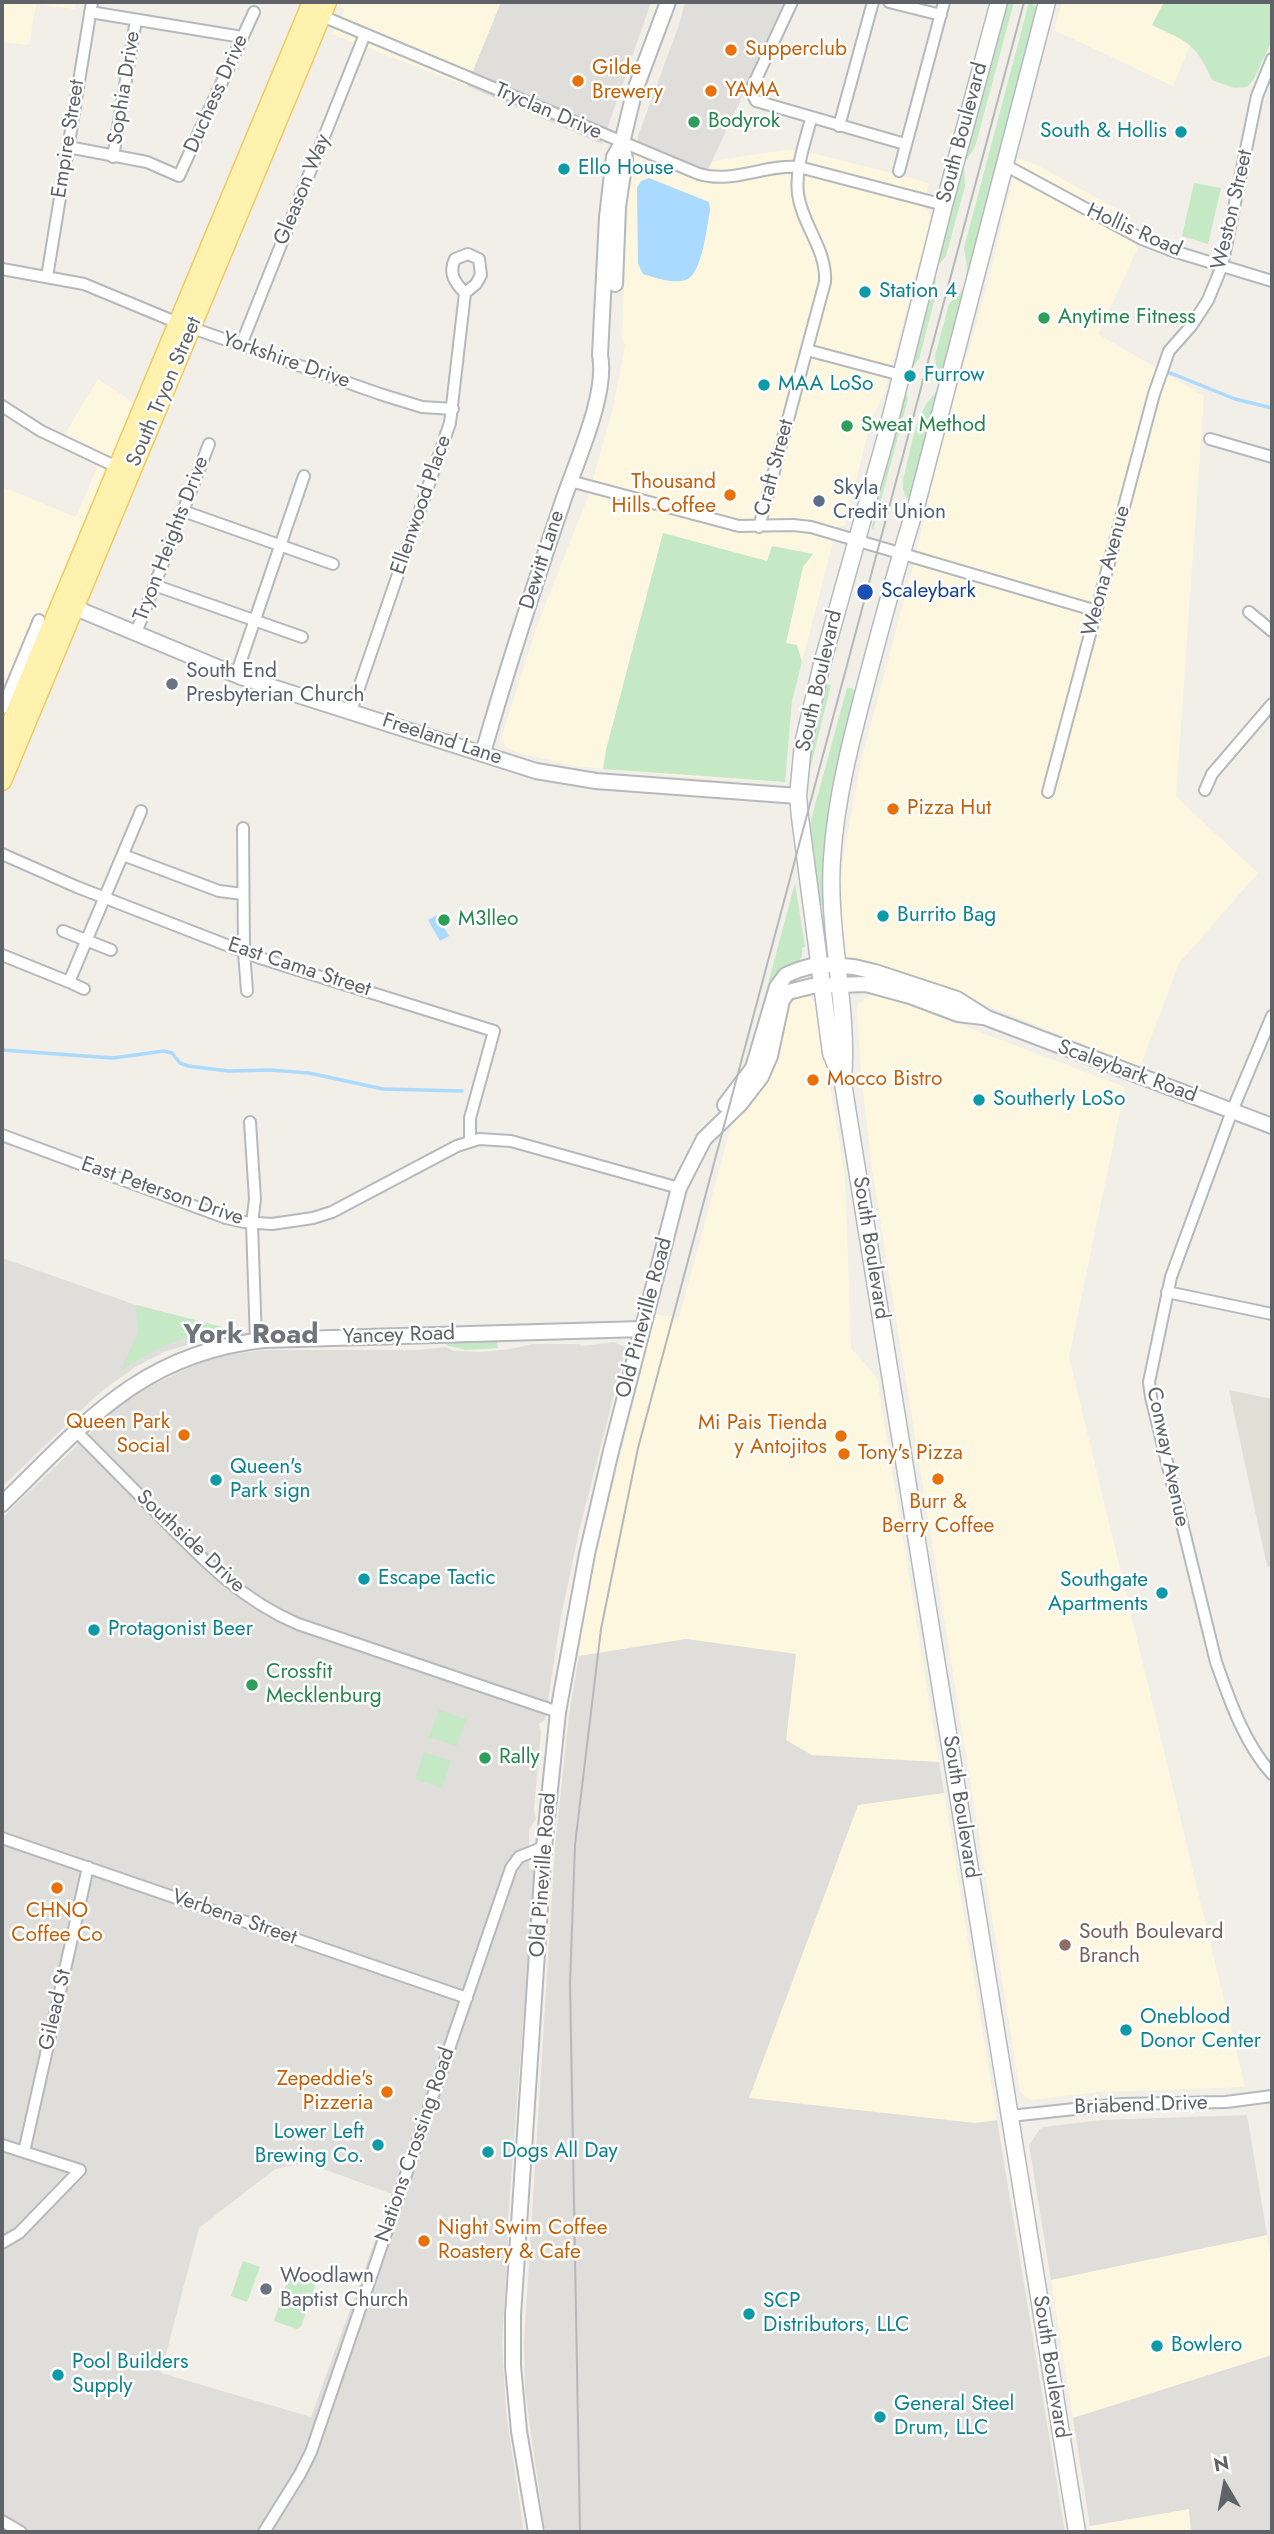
<!DOCTYPE html>
<style>
body{margin:0}
#map{position:relative;width:1274px;height:2534px;overflow:hidden;background:#f1efe8;font-family:Jost,sans-serif}
canvas{display:block}
.frame{position:absolute;inset:0;border:4px solid #5f6368;pointer-events:none}
.north{position:absolute;left:1190px;top:2450px;width:70px;height:70px;-webkit-text-stroke:5px #fff;paint-order:stroke;rotate:350deg;font-size:19px;font-weight:700;line-height:28px;text-align:center;color:#5f6368}
.north::after{content:'';display:block;margin:auto;width:24px;height:32px;background:#5f6368;clip-path:polygon(50% 0,100% 100%,50% 72%,0 100%)}
</style>
<div id="map">
<canvas width="1274" height="2534"></canvas>
<div class="frame"></div>
<div class="north">N</div>
</div>
<script>
const ctx = document.querySelector('canvas').getContext('2d');
ctx.lineJoin = 'round';
function fill(path, color) { ctx.fillStyle = color; ctx.fill(path, 'evenodd'); }
function trace(path, color, width, dash) { ctx.strokeStyle = color; ctx.lineWidth = width; ctx.lineCap = dash ? 'butt' : 'round'; ctx.setLineDash(dash || []); ctx.stroke(path); }
function write(font, color, halo, rows, align = 'center') {
  ctx.font = font + ' Jost,sans-serif'; ctx.lineWidth = 5; ctx.setLineDash([]); ctx.textBaseline = 'middle'; ctx.strokeStyle = halo; ctx.fillStyle = color; for (const [text, x, y, turn = 0] of rows) {
    ctx.save(); ctx.translate(x, y); ctx.rotate((+turn || 0) * Math.PI / 180); ctx.textAlign = isNaN(turn) ? turn : align; if (halo) ctx.strokeText(text, 0, 0); ctx.fillText(text, 0, 0); ctx.restore();
  }
}
const commercial = new Path2D(`
 M2,2H76L75,9L36,4L29,45L2,42Z
 M341,2H501L467,86L332,34L344,11Z
 M1062,2H1164L1152,25L1191,43L1173,86L1054,30Z
 M638,142L706,173L712,161L786,150L812,153L929,183L923,205L931,218L885,391L870,423L845,526H837L792,701L785,782L683,776L574,766L516,752L507,748L501,739L537,626L588,497L613,408L625,346L622,336L628,202Z
 M1018,156L1019,159L1035,164L1128,215L1137,250L1098,334L1204,396L1176,797L1258,873L1179,963L1140,1067L949,990L902,973L848,960L842,952L839,900L842,864L861,761L913,567L937,460L964,358H967L991,271Z
 M98,379L137,405L21,683L2,676V487L76,517L99,463L59,444Z
 M871,994H879L1125,1087L1069,1357L1245,2087L1098,2092L1032,2100L1026,2098L1020,2091L872,1169L862,1082L857,1012L858,1004Z
 M801,996L810,997L816,1003L845,1177L851,1348L877,1378L939,1762L812,1756L786,1740L796,1654L686,1639L579,1656L585,1608L598,1546L656,1314L679,1318L733,1119L760,1090L770,1075L789,1005Z
 M944,1793L997,2120L975,2123L748,2098L858,1805Z
 M1267,2235L1272,2270V2355L1073,2418L1051,2280Z
 M1189,2509L1191,2532H1091L1090,2526Z`);
const industrial = new Path2D(`
 M501,2H651L602,144L467,86Z
 M685,2H786L706,174L638,142V136L679,25Z
 M2,1258L136,1305L222,1327L224,1334L166,1351L137,1366L114,1382L96,1396L2,1487Z
 M614,1342L625,1347V1352L579,1531L560,1622L545,1720L539,1724L541,1732L534,1810L536,1819L529,1830V1868L534,1871L535,1881L527,2013L523,2021L507,2232L508,2242L502,2343L506,2412L524,2532H20L2,2521V1518L118,1406L143,1390L201,1362L227,1355L265,1350H418L445,1347L454,1351L482,1352L511,1349L532,1344H579L582,1346ZM307,2163L392,2194L311,2417L161,2373L199,2228L275,2169Z
 M686,1639L796,1654L786,1740L812,1755L939,1762L944,1793L858,1805L749,2098L975,2123L997,2120L1065,2532H545L525,2391L524,2342L555,1847L569,1715L579,1656Z
 M1247,2115L1267,2235L1051,2280L1029,2145L1040,2129L1044,2127L1101,2120Z
 M1272,2355V2532H1191L1189,2509L1090,2526L1073,2418Z`);
const education = new Path2D(`
 M1229,1390L1272,1399V1568L1267,1566Z`);
const green = new Path2D(`
 M1006,2H1014L975,147L964,164L965,186L946,256L935,269L936,294L919,359C908,372 903,380 908,399L873,530L872,526L890,454L907,369Z
 M1029,2H1034L1033,5L1037,7L1035,14L990,187L974,265L911,496L906,498L903,488V479C909,458 913,429 923,410C927,400 937,395 939,383C941,373 935,366 935,356L949,304L963,289L966,279L967,267L964,248Z
 M1164,2H1272V40L1254,79L1247,87L1234,88L1212,80C1196,43 1187,42 1152,25Z
 M1194,183L1221,188L1208,244L1182,236Z
 M663,533L767,561L772,546L813,554L803,567L786,643L797,645L802,662L792,701L785,782L603,769L606,750Z
 M825,684L831,685L808,777L815,720Z
 M847,688H852L854,691L825,905H820L808,831Z
 M795,883L805,947L802,948V956L761,1024L757,1025Z
 M136,1305L222,1327C185,1335 152,1349 121,1371L138,1332Z
 M493,1340L497,1342L498,1348L466,1350L446,1345L450,1341Z
 M439,1710L466,1719L457,1746L429,1737Z
 M424,1752L451,1761L442,1788L415,1779Z
 M243,2261L260,2267L247,2302L231,2296Z
 M290,2273L314,2281L315,2285L301,2327L297,2329L274,2321Z`);
const water = new Path2D(`
 M649,178L709,202L710,210C707,226 702,275 686,280C672,284 656,278 643,274L638,264L637,188L641,181Z
 M437,915L449,936L440,941L428,920Z`);
const stream = new Path2D(`
 M1165,372L1173,374L1235,399L1272,408
 M2,1050L113,1058L164,1051L172,1053L180,1063L188,1066L228,1071L270,1070L309,1073L383,1089L462,1091`);
const minor = new Path2D(`
 M792,2L751,90L756,101L905,144
 M889,2L941,15
 M90,12L242,37
 M322,16L699,174C733,184 765,164 799,167L944,205
 M839,126L873,2
 M68,147L147,162L179,176L254,12
 M113,157L136,20
 M1003,164L1142,239L1173,251L1272,281
 M899,171L944,2
 M2,269L84,284L178,323L380,394L422,407L453,409
 M47,277L92,2
 M241,345L365,34
 M807,350L901,375
 M2,406L41,431L121,469
 M1210,439L1272,457
 M570,481L739,526L793,525L811,527L1097,611
 M183,511L333,564
 M759,527L825,282C827,249 802,225 798,194C795,169 805,142 811,119
 M154,585L302,637
 M1249,612L1272,631
 M136,633L209,444
 M236,675L304,476
 M2,709L39,620
 M351,711L450,423L465,293L476,284L481,275L479,259L468,254L455,259C448,273 455,283 465,293
 M1205,790L1212,774L1272,704
 M1048,792L1154,394L1169,351L1192,325L1208,300L1222,266L1257,96L1272,59
 M243,828L244,952L247,991
 M2,854L77,887L260,958L494,1031L470,1118V1141
 M123,855L219,891L243,894
 M63,931L111,950
 M2,955L69,982
 M84,989L69,982L141,811
 M1272,1016L1232,1111L1171,1277L1149,1382L1151,1397L1216,1662C1230,1701 1244,1743 1272,1774
 M250,1122L255,1199L252,1224L256,1341
 M2,1135L226,1218L244,1222L272,1224L313,1218L332,1212L457,1146L479,1139L511,1141L679,1188
 M1167,1292L1272,1314
 M76,1431C105,1460 134,1490 163,1519C204,1561 243,1601 298,1624L558,1712
 M2,1838L467,1998
 M1010,2116L1121,2104L1226,2102L1272,2096
 M2,2145L80,2170L19,2233L2,2243
 M24,2152L88,1867
 M2,2521L21,2532
 M264,2532L300,2474L311,2452L511,1868L519,1857L544,1847`);
const tertiary = new Path2D(`
 M615,284L618,207L625,159L622,143
 M66,604L241,677L536,771L596,781L798,796
 M483,753C507,669 534,586 562,504C575,464 608,395 600,355L607,217L614,157L622,143L634,93L668,2
 M725,1105L753,1068L777,987L786,975L798,970L819,964L854,967L875,972L957,999L987,1018L1272,1126
 M2,1504C84,1424 141,1353 264,1340L642,1329
 M536,2532L519,2431L513,2366V2315L544,1847L558,1712L587,1554L611,1451L679,1188L704,1139L740,1104L761,1077L770,1056L782,1000L788,992L812,986L866,984L910,996L958,1014L983,1017`);
const secondary = new Path2D(`
 M999,2L944,205L885,440L822,664L803,744L798,796L800,817L831,1053L843,1083L1077,2532
 M843,1080C849,1006 827,933 832,859C836,795 853,733 869,672C884,615 899,559 917,503L1047,2`);
const primary = new Path2D(`
 M2,745L312,2
 M2,781L327,2`);
const tram = new Path2D(`
 M580,2532L570,1983L575,1845L601,1629L638,1448L1024,2`);
const markers = [
 [731,50,7,"#e8710a"],
 [578,81,7,"#e8710a"],
 [711,91,7,"#e8710a"],
 [694,122,7,"#2e9e5b"],
 [1181,132,7,"#0f9aa8"],
 [564,169,7,"#0f9aa8"],
 [865,292,7,"#0f9aa8"],
 [1044,318,7,"#2e9e5b"],
 [910,376,7,"#0f9aa8"],
 [764,385,7,"#0f9aa8"],
 [847,426,7,"#2e9e5b"],
 [730,495,7,"#e8710a"],
 [819,501,7,"#5c6f8a"],
 [865,592,9,"#1a4fb4"],
 [172,684,7,"#6b7280"],
 [893,809,7,"#e8710a"],
 [883,916,7,"#0f9aa8"],
 [444,920,7,"#2e9e5b"],
 [813,1080,7,"#e8710a"],
 [979,1100,7,"#0f9aa8"],
 [184,1435,7,"#e8710a"],
 [841,1436,7,"#e8710a"],
 [844,1454,7,"#e8710a"],
 [938,1479,7,"#e8710a"],
 [216,1480,7,"#0f9aa8"],
 [364,1579,7,"#0f9aa8"],
 [1162,1593,7,"#0f9aa8"],
 [94,1630,7,"#0f9aa8"],
 [252,1685,7,"#2e9e5b"],
 [485,1758,7,"#2e9e5b"],
 [57,1888,7,"#e8710a"],
 [1065,1945,7,"#8d6e63"],
 [1126,2030,7,"#0f9aa8"],
 [387,2092,7,"#e8710a"],
 [378,2145,7,"#0f9aa8"],
 [488,2152,7,"#0f9aa8"],
 [424,2241,7,"#e8710a"],
 [266,2289,7,"#6b7280"],
 [749,2314,7,"#0f9aa8"],
 [1157,2346,7,"#0f9aa8"],
 [58,2375,7,"#0f9aa8"],
 [880,2417,7,"#0f9aa8"]
];
const foodNames = [
 ["Supperclub",745,50],
 ["Gilde",592,69],
 ["Brewery",592,93],
 ["YAMA",725,91],
 ["Thousand",716,483,"right"],
 ["Hills Coffee",716,507,"right"],
 ["Pizza Hut",907,809],
 ["Mocco Bistro",827,1080],
 ["Queen Park",170,1423,"right"],
 ["Social",170,1447,"right"],
 ["Mi Pais Tienda",827,1424,"right"],
 ["y Antojitos",827,1448,"right"],
 ["Tony's Pizza",858,1454],
 ["Burr &",938,1503,"center"],
 ["Berry Coffee",938,1527,"center"],
 ["CHNO",57,1912,"center"],
 ["Coffee Co",57,1936,"center"],
 ["Zepeddie's",373,2080,"right"],
 ["Pizzeria",373,2104,"right"],
 ["Night Swim Coffee",438,2229],
 ["Roastery & Cafe",438,2253]
];
const streetNames = [
 ["Sophia Drive",125,88,-81],
 ["Duchess Drive",217,94,-66],
 ["Tryclan Drive",548,112,23],
 ["South Boulevard",963,133,-75],
 ["Empire Street",69,139,-81],
 ["Gleason Way",303,190,-68],
 ["Weston Street",1233,210,-77],
 ["Hollis Road",1134,231,24],
 ["Yorkshire Drive",286,361,19],
 ["South Tryon Street",165,392,-67],
 ["Craft Street",775,468,-75],
 ["Ellenwood Place",422,505,-71],
 ["Tryon Heights Drive",172,539,-69],
 ["Dewitt Lane",543,560,-72],
 ["Weona Avenue",1107,571,-75],
 ["South Boulevard",820,681,-77],
 ["Freeland Lane",442,740,18],
 ["East Cama Street",299,968,18],
 ["Scaleybark Road",1127,1072,20],
 ["East Peterson Drive",162,1192,19],
 ["South Boulevard",870,1248,81],
 ["Old Pineville Road",645,1318,-75],
 ["Yancey Road",399,1336,-2],
 ["Conway Avenue",1167,1457,78],
 ["Southside Drive",190,1542,43],
 ["South Boulevard",960,1807,81],
 ["Old Pineville Road",544,1875,-86],
 ["Verbena Street",234,1918,19],
 ["Gilead St",56,2010,-77],
 ["Briabend Drive",1141,2106,-2],
 ["Nations Crossing Road",416,2145,-71],
 ["South Boulevard",1050,2367,81]
];
const leisureNames = [
 ["Bodyrok",708,122],
 ["Anytime Fitness",1058,318],
 ["Sweat Method",861,426],
 ["M3lleo",458,920],
 ["Crossfit",266,1673],
 ["Mecklenburg",266,1697],
 ["Rally",499,1758]
];
const cultureNames = [
 ["South & Hollis",1167,132,"right"],
 ["Ello House",578,169],
 ["Station 4",879,292],
 ["Furrow",924,376],
 ["MAA LoSo",778,385],
 ["Burrito Bag",897,916],
 ["Southerly LoSo",993,1100],
 ["Queen's",230,1468],
 ["Park sign",230,1492],
 ["Escape Tactic",378,1579],
 ["Southgate",1148,1581,"right"],
 ["Apartments",1148,1605,"right"],
 ["Protagonist Beer",108,1630],
 ["Oneblood",1140,2018],
 ["Donor Center",1140,2042],
 ["Lower Left",364,2133,"right"],
 ["Brewing Co.",364,2157,"right"],
 ["Dogs All Day",502,2152],
 ["SCP",763,2302],
 ["Distributors, LLC",763,2326],
 ["Bowlero",1171,2346],
 ["Pool Builders",72,2363],
 ["Supply",72,2387],
 ["General Steel",894,2405],
 ["Drum, LLC",894,2429]
];
const serviceNames = [
 ["Skyla",833,489],
 ["Credit Union",833,513]
];
const transitNames = [
 ["Scaleybark",881,592]
];
const worshipNames = [
 ["South End",186,672],
 ["Presbyterian Church",186,696],
 ["Woodlawn",280,2277],
 ["Baptist Church",280,2301]
];
const educationNames = [
 ["South Boulevard",1079,1933],
 ["Branch",1079,1957]
];
const districtNames = [
 ["York Road",251,1336]
];
fill(commercial, '#fef7e0');
fill(industrial, '#e0deda');
fill(education, '#e1ded6');
fill(green, '#c5e8c5');
fill(water, '#aadaff');
trace(stream, '#aadaff', 3.5);
trace(minor, '#b5b8bc', 14);
trace(tertiary, '#b5b8bc', 18);
trace(secondary, '#b6babf', 19);
trace(primary, '#f2c960', 21);
trace(minor, '#fff', 10);
trace(tertiary, '#fff', 14);
trace(secondary, '#fff', 16);
trace(primary, '#fff2af', 18);
trace(tram, '#b6b7b8', 2);
for (const [x, y, r, color] of markers) { const dot = new Path2D(); dot.arc(x, y, r, 0, 2 * Math.PI); ctx.fillStyle = color; ctx.fill(dot); trace(dot, '#fff', 2.5); }
write('21px', '#c56008', '#fff', foodNames, 'left');
write('21px', '#5f6368', '#fff', streetNames);
write('21px', '#27864d', '#fff', leisureNames, 'left');
write('21px', '#0d838f', '#fff', cultureNames, 'left');
write('21px', '#4e5e75', '#fff', serviceNames, 'left');
write('21px', '#164399', '#fff', transitNames, 'left');
write('21px', '#5b616d', '#fff', worshipNames, 'left');
write('21px', '#785e54', '#fff', educationNames, 'left');
write('bold 28px', '#70757a', '#fff', districtNames);
</script>
